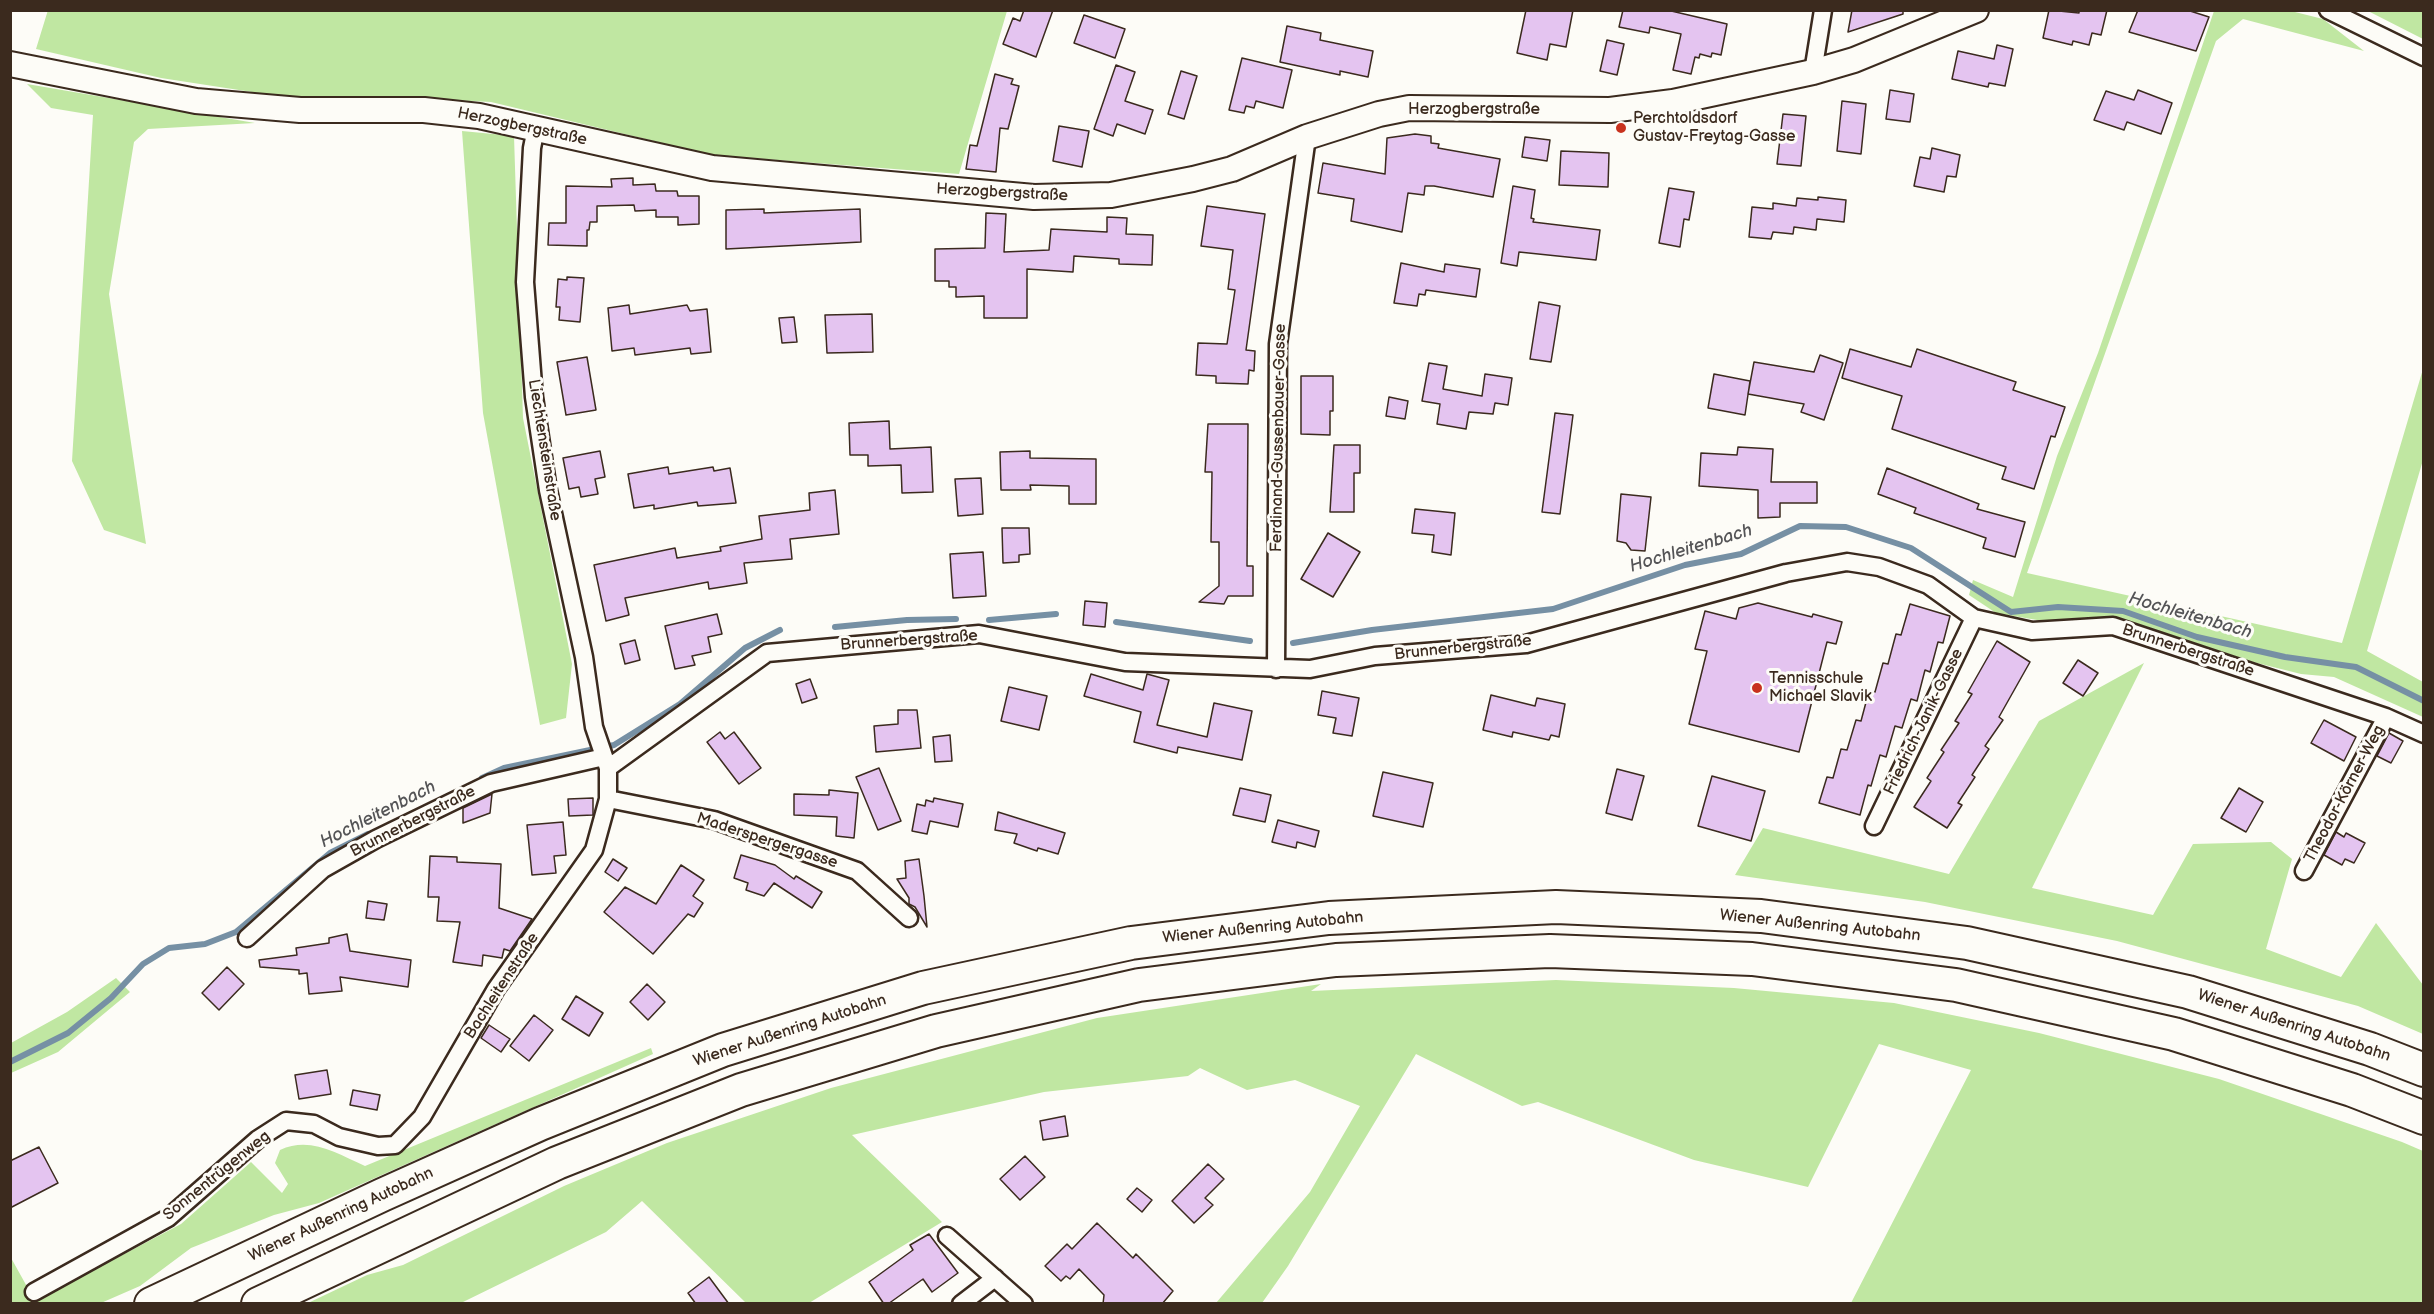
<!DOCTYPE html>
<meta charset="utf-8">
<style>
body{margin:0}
#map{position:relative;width:2434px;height:1314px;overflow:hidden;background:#fdfcf7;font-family:"Balsamiq Sans",sans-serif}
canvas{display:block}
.frame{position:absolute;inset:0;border:12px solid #3b2a1e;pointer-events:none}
</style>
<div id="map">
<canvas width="2434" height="1314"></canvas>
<div class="frame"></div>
</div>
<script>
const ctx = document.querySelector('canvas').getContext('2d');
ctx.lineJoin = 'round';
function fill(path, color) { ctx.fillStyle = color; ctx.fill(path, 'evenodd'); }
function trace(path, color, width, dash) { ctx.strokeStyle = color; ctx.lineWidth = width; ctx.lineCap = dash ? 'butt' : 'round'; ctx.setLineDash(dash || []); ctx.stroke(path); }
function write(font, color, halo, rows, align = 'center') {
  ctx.font = font + ' "Balsamiq Sans",sans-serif'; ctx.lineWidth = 6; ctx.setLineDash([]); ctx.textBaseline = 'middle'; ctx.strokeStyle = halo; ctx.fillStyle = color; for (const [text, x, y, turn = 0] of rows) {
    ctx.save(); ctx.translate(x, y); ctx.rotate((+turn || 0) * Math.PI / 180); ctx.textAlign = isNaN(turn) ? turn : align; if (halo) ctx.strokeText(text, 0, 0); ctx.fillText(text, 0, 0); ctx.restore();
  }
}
const green = new Path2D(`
 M48,10L1007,11L959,174L712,155L491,102L369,96L291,98L161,78L36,49Z
 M2214,11H2291L2323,19L2364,51L2243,19L2216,41L2027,573L2342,643L2423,369V460L2367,651L2423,682V717L2334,677L2301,674L2229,656L2113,619L2043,621L1996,613L1969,595L1973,580L2013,597L2057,456L2098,353Z
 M2368,11H2423V39Z
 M27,84L255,123L148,129L134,142L109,294L146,544L104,530L72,461L93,115L51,108Z
 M462,131L514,136L523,418L572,664L566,718L540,725L483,413Z
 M2144,663L2032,888L2153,915L2193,844L2271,842L2292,859L2266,949L2341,977L2376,923L2423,985V1034L2358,1006L2117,941L1925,902L1735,875L1763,828L1949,874L2039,721Z
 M116,978L130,992L58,1052L11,1073V1043L67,1012Z
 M1556,980L1734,988L1894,1003L2039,1033L2219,1079L2402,1142L2423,1151V1303H1851L1971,1070L1879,1044L1808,1187L1694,1160L1538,1102L1522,1106L1416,1054L1288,1266L1262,1303H1216L1310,1192L1360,1106L1295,1080L1247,1090L1200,1068L1188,1076L1044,1092L852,1135L942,1222L809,1303H746L642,1201L606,1232L461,1303H308L367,1275L403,1265L564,1186L667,1143L831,1088L1097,1018L1321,984L1311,991Z
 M651,1048L653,1054L319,1203L274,1215L191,1248L140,1286L101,1303H11L10,1256L35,1301L181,1224L251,1162L282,1193L288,1184L275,1163L280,1150C310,1136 336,1153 365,1166Z`);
const stream = new Path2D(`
 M989,620L1056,614
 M1116,622L1250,641
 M835,627L907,620L956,619
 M1293,643L1372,630L1553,609L1685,565L1741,554L1800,526L1846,527L1911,548L2011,612L2058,607L2123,611L2197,637L2285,657L2356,667L2424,701
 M482,778L504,768L614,745L680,704L745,648L780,630
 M10,1062L68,1033L111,998L143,964L169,948L205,944L236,932L330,853L368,834`);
const building = new Path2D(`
 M1024,10H1053L1036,57L1003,44L1013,18L1020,21Z
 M1526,10H1573L1566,47L1550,44L1547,60L1517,53Z
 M1623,10H1667L1727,24L1721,55L1712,53L1711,57L1700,54L1699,58L1695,57L1691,74L1673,70L1681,34L1650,27L1649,33L1619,27Z
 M1852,10H1903V14L1848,32Z
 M2049,10L2079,13V10H2107L2101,35L2092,33L2089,45L2073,41L2072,45L2043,38Z
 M2138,10H2187L2209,17L2196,51L2129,32Z
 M1084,15L1125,29L1115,58L1074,43Z
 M1287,26L1321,33L1320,40L1373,51L1368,77L1340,71V75L1280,62Z
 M1607,40L1624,44L1617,75L1600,71Z
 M1997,45L2013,49L2005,86L1989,83L1988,87L1952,79L1958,51L1994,59Z
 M1242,58L1292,70L1283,108L1256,101L1254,108L1246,106L1244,113L1229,110Z
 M1116,65L1135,72L1125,101L1153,110L1145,134L1117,124L1113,136L1094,129Z
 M1181,71L1197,76L1184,119L1168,114Z
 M995,74L1013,79L1011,84L1019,86L1008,129L1000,128L996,172L966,169L970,145L977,146Z
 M1890,90L1914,94L1910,122L1886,119Z
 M2138,90L2172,103L2161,134L2127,122L2124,130L2094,120L2106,91L2134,100Z
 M1842,101L1866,104L1861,154L1837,151Z
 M1783,114L1806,116L1801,166L1777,164Z
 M1059,126L1089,131L1082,167L1053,161Z
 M1415,134L1431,136V143L1439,144L1438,148L1500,159L1493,197L1434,186H1425L1424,195L1408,193L1402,232L1351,221L1354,199L1318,193L1323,163L1385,174L1387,138Z
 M1525,137L1550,140L1547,161L1522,157Z
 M1932,148L1960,155L1956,177L1947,176L1944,192L1914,186L1920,157L1930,159Z
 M1561,151L1609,153L1608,187L1559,185Z
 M633,178V185L655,184L656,191H677L678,196H699V224L678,225V217H656V210L635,211L634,205L597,206V222H590L589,230H587V246L548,245L549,223H566V186L612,187L611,179Z
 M1513,186L1535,190L1531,218L1534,219L1533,222L1600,230L1596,260L1519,252L1517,266L1501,263Z
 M1669,188L1694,192L1689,220L1684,219L1680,247L1659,243Z
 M1818,197L1846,200L1844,222L1817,219L1816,230L1794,227L1793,234L1773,232L1771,239L1749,237L1752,207L1773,209V203L1796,206L1797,198L1818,200Z
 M1207,206L1265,214L1246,350L1255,351L1254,371L1249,370L1248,384L1216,383V376L1196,375L1198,343L1227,344L1235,290L1228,289L1233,250L1201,246Z
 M764,209V213L860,209L861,242L726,249V210Z
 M986,213L1006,214L1004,252L1049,250L1051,229L1107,232V217L1127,218L1126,234L1153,235L1152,265L1119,264V259L1074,256L1073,272L1027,269V318H984V296L956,297V287H949V281H935V249L985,248Z
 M1401,263L1444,272L1445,264L1480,269L1476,297L1426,290L1425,295L1419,294L1417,306L1394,303Z
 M567,277L584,278L580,322L559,320L560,307H556L558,279L567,280Z
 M1539,302L1560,306L1551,362L1530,359Z
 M629,305L630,314L687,305L690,311L707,309L711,352L691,354L690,348L635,355L634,348L612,351L608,308Z
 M872,314L873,352L827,353L825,315Z
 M794,317L797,342L782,343L779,318Z
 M1850,349L1911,367L1917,349L2016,382L2013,390L2065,407L2055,437L2051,436L2034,489L2002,479L2006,467L1892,429L1902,396L1842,378Z
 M1820,355L1843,363L1824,420L1801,412L1804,404L1748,394L1754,362L1814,372Z
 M587,357L596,410L566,415L557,362Z
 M1429,363L1447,366L1443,389L1482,396L1485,374L1512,378L1508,405L1495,403L1493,414L1469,412L1466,429L1437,424L1440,404L1422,401Z
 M1714,374L1750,381L1745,415L1708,408Z
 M1301,376H1333V411H1330V435L1301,434Z
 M1389,397L1408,401L1405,419L1386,416Z
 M1555,413L1573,415L1560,514L1542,512Z
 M889,421L890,449L931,447L933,492L902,493L901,465L868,466V455H850L849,423Z
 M1208,424H1248L1247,566H1253V596H1228L1224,604L1199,602L1219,586V542H1211L1212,472H1205Z
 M1334,445H1360V473H1354V512H1330Z
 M1738,447L1773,449L1771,482H1817V503H1780V517L1758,518V490L1699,486L1701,453L1737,455Z
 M600,451L605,477L595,479L598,494L581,497L579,487L569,489L563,458Z
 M1030,451V458L1096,459V504H1069V486L1030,485L1031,490H1001L1000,452Z
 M668,467L669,474L713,467L714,471L730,468L736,503L698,506L697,502L654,509V505L634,508L628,474Z
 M1887,468L1979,504L1977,509L2025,522L2015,557L1983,548L1986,538L1914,513L1916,508L1878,494Z
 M981,478L983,514L958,516L955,479Z
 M835,490L839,534L790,539L792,559L744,563L747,583L709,589L708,582L625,598L629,615L606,621L594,565L675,548L677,558L721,551L720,547L762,539L759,516L810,510L809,493Z
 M1621,494L1651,497L1645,551L1631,550L1626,543L1617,541Z
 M1415,509L1455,513L1451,555L1432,552L1434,535L1412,533Z
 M1002,528H1029L1030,554L1019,555V562L1003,563Z
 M1328,533L1360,552L1333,597L1301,579Z
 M983,552L986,596L953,598L950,554Z
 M1085,601L1107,603L1105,627L1083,625Z
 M1758,603L1812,617L1813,614L1842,622L1836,644L1827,642L1799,752L1689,724L1707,651L1695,649L1705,611L1736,619L1739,608Z
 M1910,604L1950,616L1943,643L1938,642L1930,672L1925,670L1917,701L1911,699L1902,728L1895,726L1886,757L1880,755L1871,786L1868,785L1860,815L1819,803L1827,777L1833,778L1841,749L1847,750L1856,720L1861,721L1869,691L1875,692L1883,663L1888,664L1896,634L1901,635Z
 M717,614L722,634L708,637L711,652L692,656L695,665L675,669L665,626Z
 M635,640L640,660L625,664L620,644Z
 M1997,641L2030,662L1999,717L2003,720L1985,746L1989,749L1972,775L1975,777L1958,803L1962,805L1947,828L1914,807L1931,781L1927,778L1944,752L1941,750L1959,723L1955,721L1972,694L1968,692Z
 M2078,660L2098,673L2083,696L2063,683Z
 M1091,674L1143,690L1147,674L1169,680L1157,725L1207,737L1214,703L1252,711L1242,760L1178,747L1177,753L1134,742L1141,712L1084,696Z
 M810,679L817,698L802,703L796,684Z
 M1009,687L1047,696L1039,730L1001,721Z
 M1322,691L1359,698L1352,736L1333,733L1336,718L1318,715Z
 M1491,695L1535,706L1537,698L1565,704L1559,737L1551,735L1549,740L1513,732L1512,737L1483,730Z
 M898,710H917L921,748L876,752L874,726L898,724Z
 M2324,720L2356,737L2344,761L2311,743Z
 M720,732L725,739L734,732L761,768L739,784L707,742Z
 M2389,733L2403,741L2391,763L2377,756Z
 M950,735L952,761L935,762L933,737Z
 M879,768L901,821L878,830L856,777Z
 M1617,769L1644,776L1632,820L1606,813Z
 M1383,772L1433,783L1423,827L1373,816Z
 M1712,776L1765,791L1751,841L1698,826Z
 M1240,788L1271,795L1265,822L1233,815Z
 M2239,788L2263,802L2246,832L2221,818Z
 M829,790L858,793L854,838L836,836L837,817L794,815V794L829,795Z
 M492,794L490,813L463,823V808Z
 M593,798V815L569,816L568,799Z
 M934,798L963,804L958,827L930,821L927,834L912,831L917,804L925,806L926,800L933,802Z
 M998,812L1065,833L1058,854L1038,848L1037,851L1014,843L1017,834L995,830Z
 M1278,820L1319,831L1315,847L1297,842L1296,848L1272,842Z
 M563,822L566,855L554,856L556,873L532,875L527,825Z
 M2336,832L2344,837L2346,833L2365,843L2354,863L2345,859L2342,865L2324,855Z
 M741,855L775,865L794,879L796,876L822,892L812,908L774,883L764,896L746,890L748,883L734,878Z
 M430,856L457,857V862L501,864L499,908L532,919L510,951L504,949L502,958L483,955L482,966L453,962L460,922L437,921L439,897H428Z
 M613,859L627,868L618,881L605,872Z
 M919,859L924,896L927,927L915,907L909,904V898L897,879L906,878L905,861Z
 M681,865L704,880L693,896L703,903L694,917L688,914L653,954L604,912L625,887L656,904Z
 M368,901L387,904L384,920L366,918Z
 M347,934L350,951L411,960L408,987L340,977L342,991L309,994L307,973L299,974V970L260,967L259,960L297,955L296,948L329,943V938Z
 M227,967L244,984L219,1010L202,993Z
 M647,984L665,1002L648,1020L630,1002Z
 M576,996L603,1013L589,1036L562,1019Z
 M534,1015L553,1030L529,1061L510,1046Z
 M489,1025L510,1039L501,1052L481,1038Z
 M327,1070L331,1094L299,1099L295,1075Z
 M353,1090L380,1095L377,1110L350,1105Z
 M1065,1116L1068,1136L1043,1140L1040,1121Z
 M39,1147L58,1183L10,1208V1161Z
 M1025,1156L1045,1177L1020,1200L1000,1179Z
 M1208,1164L1224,1179L1205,1198L1213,1205L1194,1223L1172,1201Z
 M1137,1188L1152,1200L1142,1212L1127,1199Z
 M1097,1223L1133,1258L1136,1254L1173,1291L1162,1304H1103L1104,1295L1079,1269L1070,1279L1066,1276L1061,1281L1045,1266L1067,1244L1072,1249Z
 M929,1234L958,1273L932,1292L923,1279L888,1304H884L869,1282L913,1250L910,1245Z
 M709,1277L729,1304H696L688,1293Z`);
const street = new Path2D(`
 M2328,10L2424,57
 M1813,72L1823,10
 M1276,669L1278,344L1307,137
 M608,768L767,653L979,634L1125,662L1310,669L1375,656L1526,644L1786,573L1847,562L1879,567L1928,585L1974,618L2032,631L2113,626L2386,717L2424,734
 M608,799L714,820L857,871L909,918
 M1874,826L1974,618
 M2304,871L2386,717
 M247,938L323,869L376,839L491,783L604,757
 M947,1236L1024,1304
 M34,1292L168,1218L258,1139L286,1121L314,1124L339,1137L378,1146L395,1145L422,1117L496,989L594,850L608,799V768L594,727L584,657L548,490L534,397L525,282L532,148L536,128
 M961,1304L995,1278`);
const secondary = new Path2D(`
 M10,64L196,101L300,110H424L479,116L712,168L1034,197L1111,195L1193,179L1232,169L1307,137L1379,114L1409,108L1610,110L1673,102L1813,72L1854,60L1976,10`);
const highway = new Path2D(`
 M151,1304L382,1195L540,1124L723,1050L923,988L1131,943L1329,918L1556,907L1761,916L1967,943L2188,992L2370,1049L2424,1070
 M258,1304L557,1163L741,1090L936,1031L1139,985L1336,960L1550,951L1752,959L1956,985L2174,1034L2352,1090L2424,1118`);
const markers = [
 [1621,128,6,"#c8321e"],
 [1757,688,6,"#c8321e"]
];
const streetNames = [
 ["Herzogbergstraße",1474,110],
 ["Herzogbergstraße",522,127,12],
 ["Herzogbergstraße",1002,193,3],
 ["Ferdinand-Gussenbauer-Gasse",1279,438,-89],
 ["Liechtensteinstraße",544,450,81],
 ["Brunnerbergstraße",909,641,-4],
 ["Brunnerbergstraße",1463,648,-6],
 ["Brunnerbergstraße",2188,651,18],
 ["Friedrich-Janik-Gasse",1924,722,-64],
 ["Theodor-Körner-Weg",2345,794,-62],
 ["Brunnerbergstraße",413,822,-27],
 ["Maderspergergasse",767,841,18],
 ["Wiener Außenring Autobahn",1820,926,6],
 ["Wiener Außenring Autobahn",1263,928,-6],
 ["Bachleitenstraße",502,986,-57],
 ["Wiener Außenring Autobahn",2294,1026,18],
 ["Wiener Außenring Autobahn",790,1031,-18],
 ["Sonnentrügenweg",217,1176,-39],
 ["Wiener Außenring Autobahn",341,1215,-25]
];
const poiNames = [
 ["Perchtoldsdorf",1633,119],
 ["Gustav-Freytag-Gasse",1633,137],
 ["Tennisschule",1769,679],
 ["Michael Slavik",1769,697]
];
const waterNames = [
 ["Hochleitenbach",1691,549,-17],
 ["Hochleitenbach",2190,616,16],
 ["Hochleitenbach",378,815,-27]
];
fill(green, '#c0e7a2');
trace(stream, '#7690a4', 6);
fill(building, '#e4c4f0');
trace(building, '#3b2a1e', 1.5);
trace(street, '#3b2a1e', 21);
trace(secondary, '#3b2a1e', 28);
trace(highway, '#3b2a1e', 36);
trace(street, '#fdfcf7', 16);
trace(secondary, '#fdfcf7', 24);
trace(highway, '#fdfcf7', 32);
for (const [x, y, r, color] of markers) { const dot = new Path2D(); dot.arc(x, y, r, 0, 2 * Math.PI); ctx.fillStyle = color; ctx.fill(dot); trace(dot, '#fdfcf7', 2); }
write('16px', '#3b2a1e', '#fdfcf7', streetNames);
write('16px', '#3b2a1e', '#fdfcf7', poiNames, 'left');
write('italic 18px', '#545456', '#fdfcf7', waterNames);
</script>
